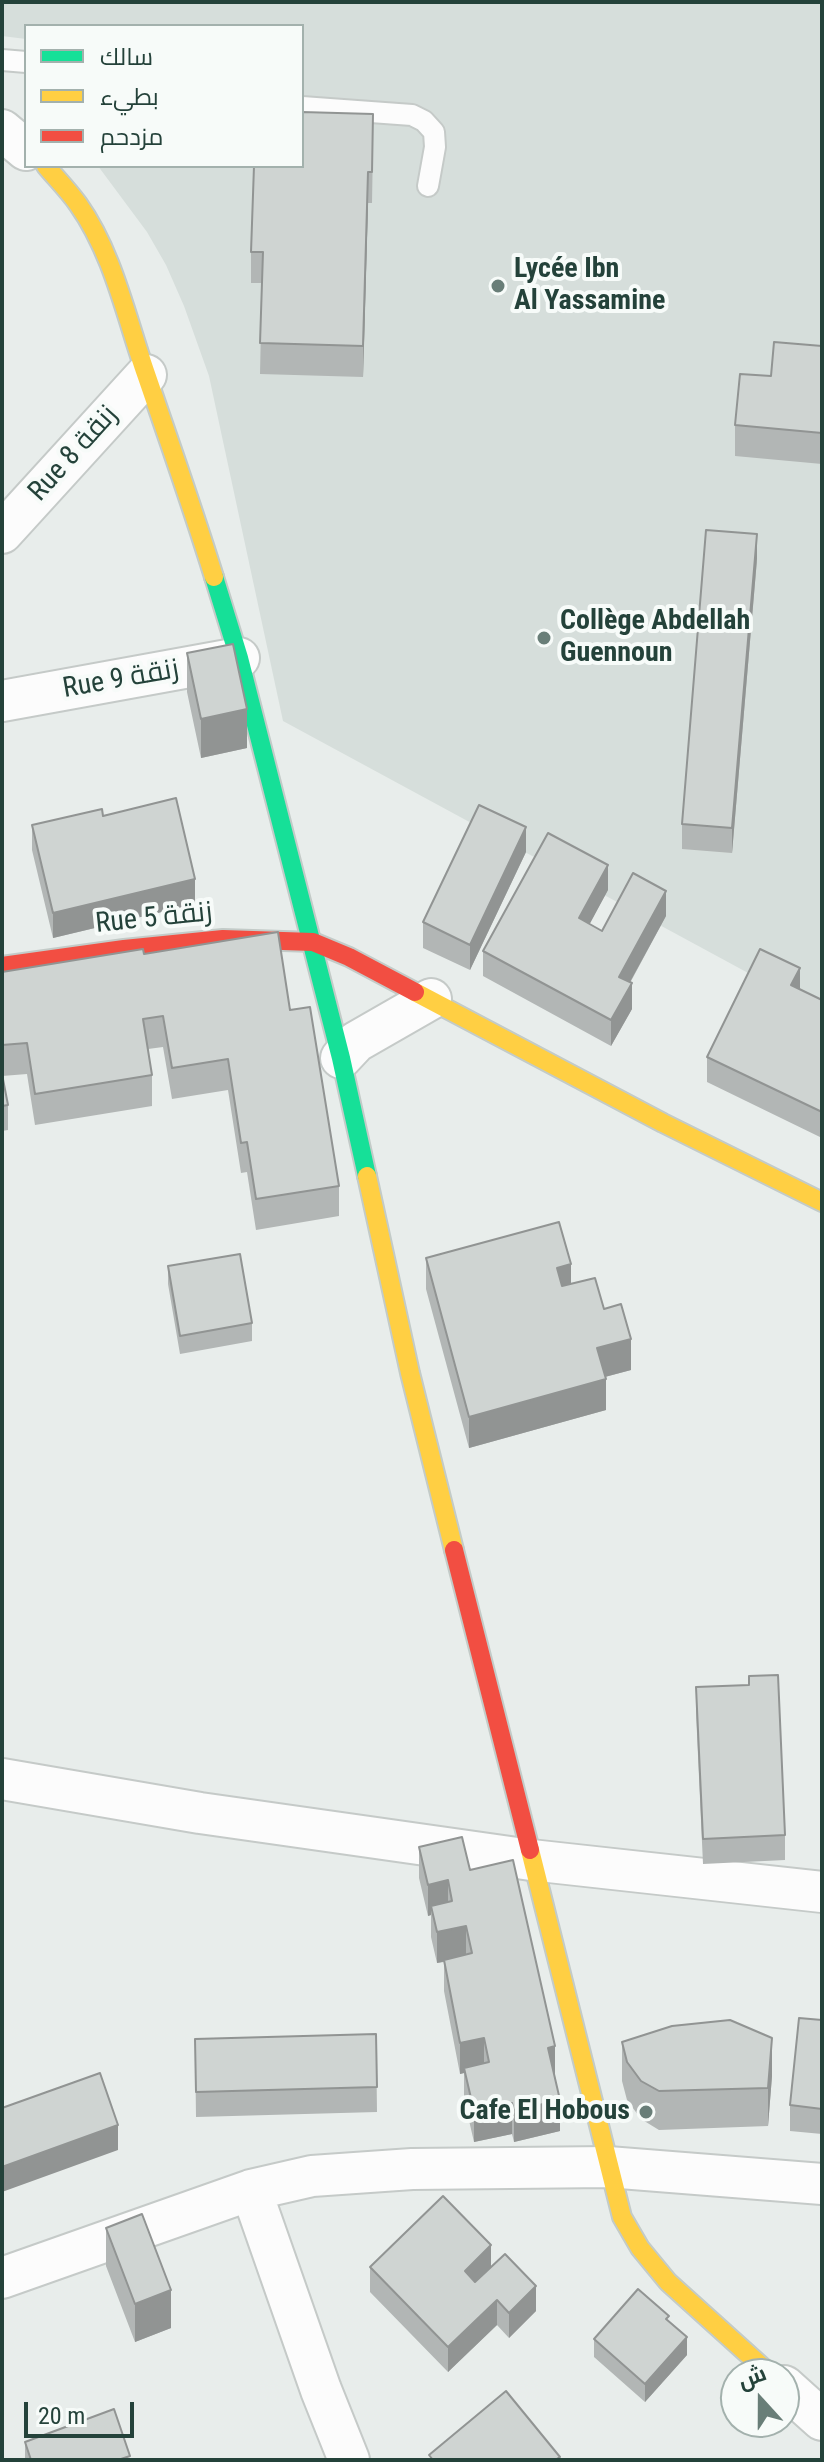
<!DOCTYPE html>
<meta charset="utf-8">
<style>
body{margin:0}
#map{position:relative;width:824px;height:2462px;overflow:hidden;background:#e8edeb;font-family:"Roboto Condensed",Cairo,sans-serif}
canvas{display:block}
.frame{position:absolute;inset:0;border:4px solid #24423a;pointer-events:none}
.legend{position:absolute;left:24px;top:24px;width:280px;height:144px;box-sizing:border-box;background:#f7fbf9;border:2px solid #a3b1ad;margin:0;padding:10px 14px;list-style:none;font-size:24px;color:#24423a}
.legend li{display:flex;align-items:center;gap:16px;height:40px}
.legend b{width:40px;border:2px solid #a3b1ad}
.north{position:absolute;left:720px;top:2358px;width:80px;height:80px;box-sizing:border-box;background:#f7fbf9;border:2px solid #a3b1ad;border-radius:50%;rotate:339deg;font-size:22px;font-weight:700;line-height:32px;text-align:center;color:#24423a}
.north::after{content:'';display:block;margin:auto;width:28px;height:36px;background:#697e78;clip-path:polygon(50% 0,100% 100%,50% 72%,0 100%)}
.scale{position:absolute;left:24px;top:2402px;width:110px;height:36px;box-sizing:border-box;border:4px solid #24423a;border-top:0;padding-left:10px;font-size:24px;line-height:28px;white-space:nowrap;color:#24423a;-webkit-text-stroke:6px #f7fbf9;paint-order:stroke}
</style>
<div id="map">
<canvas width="824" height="2462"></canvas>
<div class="frame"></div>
<ul class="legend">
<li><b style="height:10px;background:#16e098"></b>سالك</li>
<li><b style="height:10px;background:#ffcf43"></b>بطيء</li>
<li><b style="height:10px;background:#f24e42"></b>مزدحم</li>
</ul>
<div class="north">ش</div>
<div class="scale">20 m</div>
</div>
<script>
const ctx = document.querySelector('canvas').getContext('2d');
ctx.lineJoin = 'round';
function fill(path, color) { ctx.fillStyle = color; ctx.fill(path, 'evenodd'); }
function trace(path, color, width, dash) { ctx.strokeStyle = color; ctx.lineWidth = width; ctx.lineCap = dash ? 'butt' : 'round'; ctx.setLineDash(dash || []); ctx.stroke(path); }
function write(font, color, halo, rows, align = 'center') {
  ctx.font = font + ' "Roboto Condensed",Cairo,sans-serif'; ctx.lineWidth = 8; ctx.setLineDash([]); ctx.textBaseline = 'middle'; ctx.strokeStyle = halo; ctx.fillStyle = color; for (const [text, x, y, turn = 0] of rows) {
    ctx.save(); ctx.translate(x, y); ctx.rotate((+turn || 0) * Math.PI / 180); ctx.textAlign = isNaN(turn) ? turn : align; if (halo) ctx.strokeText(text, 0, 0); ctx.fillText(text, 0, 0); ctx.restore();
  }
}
const built = new Path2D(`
 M2,2H822V1013L283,721L209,376L184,306L166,265L147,232L98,166H302V26H26V39L2,36Z`);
const lane = new Path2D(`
 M2,60L26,62
 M302,107L412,115L424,121L434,132L435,147L428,186`);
const street = new Path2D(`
 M2,130L26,150
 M2,533L146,375
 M2,701L239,658
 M341,1058L356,1042L431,999
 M2,1779L200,1813L531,1860L822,1892
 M251,2190L321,2390L349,2460
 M2,2278L251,2190L312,2176L412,2169L608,2167L822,2184
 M784,2386L822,2420`);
const fast = new Path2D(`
 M214,577L239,658L341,1058L367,1176`);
const slow = new Path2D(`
 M46,166C56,178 68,190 78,204C113,253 126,317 146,374C169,441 193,509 214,577
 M415,992L663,1123L822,1202
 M367,1176L410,1373L454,1550
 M530,1850L622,2217L640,2248L668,2282L770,2374`);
const jam = new Path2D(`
 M2,966L124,949L223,939L313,942L349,957L415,992
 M454,1550L530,1850`);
const wall = new Path2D(`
 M373,145L372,203H368L363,377L260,374L262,283H251V252Z
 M822,346V464L735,456V425L771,376Z
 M757,559L732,853L682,849V824Z
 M187,653L247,748L201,758L187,692Z
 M103,816L195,904L53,938L32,850V825Z
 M526,852L470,970L423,948V922Z
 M608,890L589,924L602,931L666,916L630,983L632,1009L611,1046L483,976V951Z
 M144,954L290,1010L339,1186V1216L256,1230L247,1172L241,1173L228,1090L172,1099L163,1047L148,1049L152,1075V1106L35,1125L27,1074L2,1076L8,1105V1130L2,1131V972Z
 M800,989L822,1000V1138L707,1082V1057Z
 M426,1258L571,1284L604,1309L631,1370L605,1377L606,1410L469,1448L426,1289Z
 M168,1266L252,1323V1341L180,1354L168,1284Z
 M696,1687L785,1835V1860L703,1864L696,1712Z
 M419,1847L470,1870L555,2076L560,2131L514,2142L512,2134L474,2142L464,2099V2073L460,2074L444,1991V1962L437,1963L431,1937V1915L428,1916L419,1878Z
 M822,2020V2134L790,2131V2105Z
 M376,2034L377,2112L196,2117L195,2039Z
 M622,2042L772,2076L768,2126L659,2130L641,2119L627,2100L622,2081Z
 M106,2228L171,2328L135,2342L106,2266Z
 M370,2267H491L536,2311L509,2338L497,2325L448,2372L370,2292Z
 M669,2322L687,2355L645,2402L594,2357V2339Z
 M25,2442L130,2460H25Z`);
const shadedWall = new Path2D(`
 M368,172V203L363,377V346Z
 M757,534V559L732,853V828Z
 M247,709V748L201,758V719Z
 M526,827V852L470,970V945Z
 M608,865V890L579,944V918Z
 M195,879V904L53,938V913Z
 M666,891V916L619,1002V977Z
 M800,968V993L791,985Z
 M632,983V1009L611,1046V1020Z
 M571,1264V1295L557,1299V1268Z
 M631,1339V1370L597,1379V1348Z
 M606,1379V1410L469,1448V1417Z
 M448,1880V1911L431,1906V1915L428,1916V1885Z
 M466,1926V1957L437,1963V1932Z
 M484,2038V2069L464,2068V2073L460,2074V2043Z
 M772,2038V2076L768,2126V2088Z
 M555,2046V2077L548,2048Z
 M560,2100V2131L514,2142V2111Z
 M512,2103V2134L474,2142V2111Z
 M118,2125V2150L2,2192V2167Z
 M491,2245V2271L465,2296V2271Z
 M536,2286V2311L509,2338V2313Z
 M171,2290V2328L135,2342V2304Z
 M497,2300V2325L448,2372V2347Z
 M687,2337V2355L645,2402V2384Z`);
const building = new Path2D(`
 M302,112L373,114L372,172H368L363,346L260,343L263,252H251L254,166H302Z
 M774,342L822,346V433L735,425L740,374L771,376Z
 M706,530L757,534L732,828L682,824Z
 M233,644L247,709L201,719L187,653Z
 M176,798L195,879L53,913L32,825L102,809L103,816Z
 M479,805L526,827L470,945L423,922Z
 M548,833L608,865L579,918L602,931L633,873L666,891L619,977L632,983L611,1020L483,951Z
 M278,932L290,1010L310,1007L339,1186L256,1199L247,1142L241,1143L228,1059L172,1068L163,1016L143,1019L152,1075L35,1094L27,1043L2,1045V972L143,949L144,954Z
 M760,949L800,968L791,985L822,1000V1112L707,1057Z
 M2,1074L8,1105L2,1106Z
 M559,1222L571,1264L557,1268L562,1286L595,1278L604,1309L621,1304L631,1339L597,1348L606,1379L469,1417L426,1258Z
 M240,1254L252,1323L180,1336L168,1266Z
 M778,1675L785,1835L703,1839L696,1687L749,1685V1676Z
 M462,1837L470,1870L513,1860L555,2046L548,2048L560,2100L514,2111L512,2103L474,2111L464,2068L489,2062L484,2038L460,2043L444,1960L472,1953L466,1926L437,1932L431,1906L452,1901L448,1880L428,1885L419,1847Z
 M799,2018L822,2020V2109L790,2105Z
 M730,2020L772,2038L768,2088L659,2091L641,2081L627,2062L622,2042L672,2026Z
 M376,2034L377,2087L196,2092L195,2039Z
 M100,2073L118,2125L2,2167V2108Z
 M443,2196L491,2245L465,2271L475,2282L505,2254L536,2286L509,2313L497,2300L448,2347L370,2267Z
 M142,2214L171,2290L135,2304L106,2228Z
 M638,2289L669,2316L666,2319L687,2337L645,2384L594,2339Z
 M506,2391L560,2457L555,2460H433L429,2455Z
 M114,2409L130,2456L118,2460H31L25,2442Z`);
const markers = [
 [498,286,8,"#697e78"],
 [544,638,8,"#697e78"],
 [646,2112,8,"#697e78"]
];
const poiNames = [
 ["Lycée Ibn",514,270],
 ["Al Yassamine",514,302],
 ["Collège Abdellah",560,622],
 ["Guennoun",560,654],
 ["Cafe El Hobous",630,2112,"right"]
];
const streetNames = [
 ["Rue 8 زنقة",74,454,-48],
 ["Rue 9 زنقة",121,680,-10],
 ["Rue 5 زنقة",154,919,-6]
];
fill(built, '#d6dedb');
trace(lane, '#c5cac8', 24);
trace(street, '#c5cac8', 44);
trace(fast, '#c3cbc8', 22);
trace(slow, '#c3cbc8', 22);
trace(jam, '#c3cbc8', 22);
trace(lane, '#fcfcfc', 20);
trace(street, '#fcfcfc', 40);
trace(fast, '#16e098', 18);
trace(slow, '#ffcf43', 18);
trace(jam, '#f24e42', 18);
fill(wall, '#b2b6b5');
fill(shadedWall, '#919493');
fill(building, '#cfd4d2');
trace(building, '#919493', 2);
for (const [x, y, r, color] of markers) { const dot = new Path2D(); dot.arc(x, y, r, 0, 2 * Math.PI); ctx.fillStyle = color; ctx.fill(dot); trace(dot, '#f7fbf9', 3); }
write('bold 28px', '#24423a', '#f7fbf9', poiNames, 'left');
write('28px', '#24423a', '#f7fbf9', streetNames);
</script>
